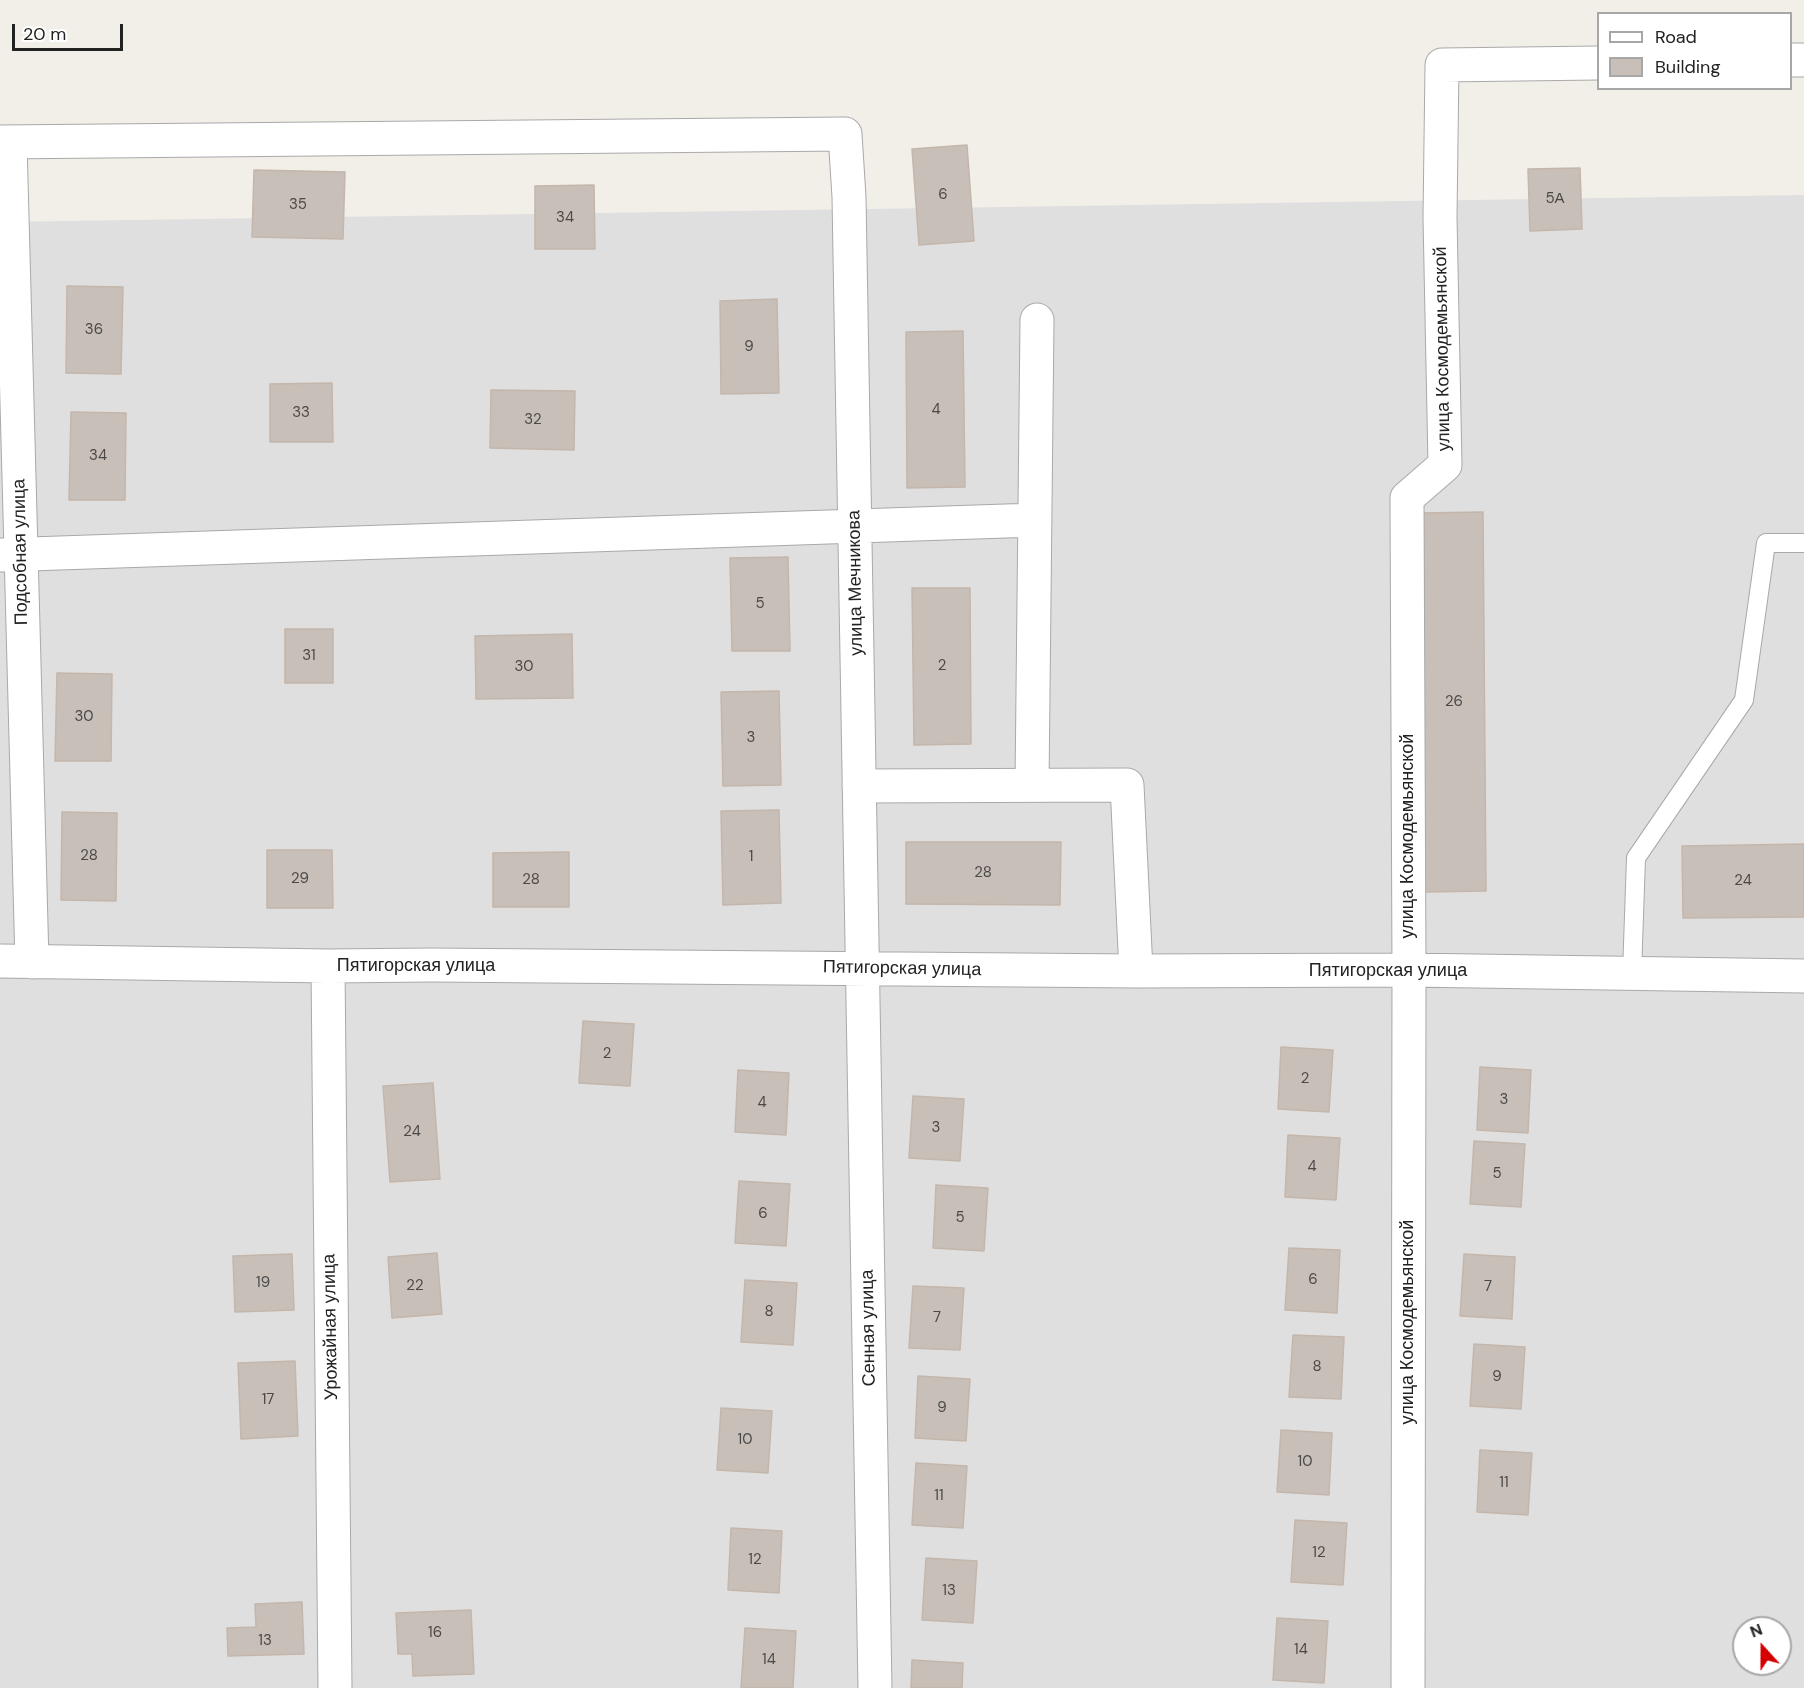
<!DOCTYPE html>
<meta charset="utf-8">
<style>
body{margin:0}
#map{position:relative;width:1804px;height:1688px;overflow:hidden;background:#f2efe9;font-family:"DM Sans",sans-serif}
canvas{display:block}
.legend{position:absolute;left:1597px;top:12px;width:195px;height:78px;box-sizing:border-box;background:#fff;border:2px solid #a7a7a7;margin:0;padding:8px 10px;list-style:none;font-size:18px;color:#222}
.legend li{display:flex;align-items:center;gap:12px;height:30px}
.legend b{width:30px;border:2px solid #a7a7a7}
.north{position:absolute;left:1732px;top:1616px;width:60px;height:60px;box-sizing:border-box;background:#fff;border:2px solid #a7a7a7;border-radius:50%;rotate:339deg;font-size:16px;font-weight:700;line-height:24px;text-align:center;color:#222}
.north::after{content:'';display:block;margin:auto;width:21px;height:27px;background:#d40000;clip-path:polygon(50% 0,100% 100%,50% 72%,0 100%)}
.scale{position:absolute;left:12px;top:24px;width:111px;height:27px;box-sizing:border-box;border:3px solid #222;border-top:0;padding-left:8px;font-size:18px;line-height:21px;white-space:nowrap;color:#222;-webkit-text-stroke:4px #fff;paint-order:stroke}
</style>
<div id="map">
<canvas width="1804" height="1688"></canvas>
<ul class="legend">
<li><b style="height:8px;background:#fff"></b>Road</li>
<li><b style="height:16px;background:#c7bfb8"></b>Building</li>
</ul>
<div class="north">N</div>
<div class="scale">20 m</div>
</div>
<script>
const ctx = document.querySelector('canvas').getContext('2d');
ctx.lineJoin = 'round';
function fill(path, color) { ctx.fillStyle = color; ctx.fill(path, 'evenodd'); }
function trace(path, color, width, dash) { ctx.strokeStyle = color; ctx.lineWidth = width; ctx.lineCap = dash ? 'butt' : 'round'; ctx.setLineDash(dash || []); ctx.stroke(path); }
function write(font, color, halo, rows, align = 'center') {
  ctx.font = font + ' "DM Sans",sans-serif'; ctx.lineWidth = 4.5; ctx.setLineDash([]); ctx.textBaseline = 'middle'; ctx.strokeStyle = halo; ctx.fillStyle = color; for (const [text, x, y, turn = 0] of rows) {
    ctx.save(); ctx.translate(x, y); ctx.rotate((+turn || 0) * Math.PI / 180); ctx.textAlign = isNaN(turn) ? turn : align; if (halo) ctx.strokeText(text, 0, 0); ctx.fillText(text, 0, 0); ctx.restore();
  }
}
const residential = new Path2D(`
 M1804,195V1688H0V222ZM1744,1628H1780V1664H1744Z`);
const building = new Path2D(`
 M967,145L974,241L919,245L912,149Z
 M1580,168L1582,229L1530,231L1528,169Z
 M254,170L345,172L343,239L252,237Z
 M594,185L595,249H535V186Z
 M67,286L123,287L121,374L66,373Z
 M777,299L779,393L721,394L720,301Z
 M963,331L965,487L907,488L906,332Z
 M332,383L333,442H270V384Z
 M491,390L575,391L574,450L490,448Z
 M71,412L126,413L125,500H69Z
 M1483,512L1486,891L1425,892L1422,513Z
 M788,557L790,651H732L730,558Z
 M912,588H970L971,744L914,745Z
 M285,629H333V683H285Z
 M572,634L573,698L476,699L475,636Z
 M57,673L112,674L111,761H55Z
 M779,691L781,785L723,786L721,692Z
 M779,810L781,903L723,905L721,811Z
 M62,812L117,813L116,901L61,900Z
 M906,842H1061L1060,905L906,904Z
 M1804,844V917L1683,918L1682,846Z
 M267,850H332L333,908H267Z
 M569,852V907H493V853Z
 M583,1021L634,1024L630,1086L579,1083Z
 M1281,1047L1333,1050L1329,1112L1278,1109Z
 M1480,1067L1531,1070L1528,1133L1477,1130Z
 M738,1070L789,1073L786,1135L735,1132Z
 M433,1083L440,1179L390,1182L383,1086Z
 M913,1096L964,1099L960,1161L909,1158Z
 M1288,1135L1340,1138L1336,1200L1285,1197Z
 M1474,1141L1525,1144L1521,1207L1470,1204Z
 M739,1181L790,1184L786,1246L735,1243Z
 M936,1185L988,1188L984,1251L933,1248Z
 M1289,1248L1340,1250L1337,1313L1285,1310Z
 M437,1253L442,1314L392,1318L388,1257Z
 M292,1254L294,1310L235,1312L233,1256Z
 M1464,1254L1515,1257L1512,1319L1460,1316Z
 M745,1280L797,1283L793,1345L741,1342Z
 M913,1286L964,1288L960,1350L909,1348Z
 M1293,1335L1344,1337L1341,1399L1289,1397Z
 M1474,1344L1525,1347L1521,1409L1470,1406Z
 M295,1361L298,1436L241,1439L238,1363Z
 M918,1376L970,1379L966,1441L915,1438Z
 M721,1408L772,1411L768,1473L717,1470Z
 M1281,1430L1332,1433L1329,1495L1277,1492Z
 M1480,1450L1532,1453L1528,1515L1477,1512Z
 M916,1463L967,1466L963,1528L912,1525Z
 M1295,1520L1347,1523L1343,1585L1291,1582Z
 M731,1528L782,1531L779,1593L728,1590Z
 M926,1558L977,1561L973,1623L922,1620Z
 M302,1602L304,1654L228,1656L227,1628L256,1627L255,1604Z
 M471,1610L474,1674L413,1676L412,1654H398L396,1613Z
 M1277,1618L1328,1621L1324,1683L1273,1680Z
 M745,1628L796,1631L793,1688H741Z
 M912,1660L963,1663L962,1688H911Z`);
const service = new Path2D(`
 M1632,973L1636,858L1744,700L1766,543H1804`);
const minor = new Path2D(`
 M1790,60H1804
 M0,142L845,134L849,197L875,1688
 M10,142L32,962
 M0,555L1035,520
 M1032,785L1037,320
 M859,786L1127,785L1136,971
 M0,961L328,966L431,965L1136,971L1409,970L1804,976
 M328,966L335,1688
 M1408,1688L1409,970L1407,498L1445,465L1440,217L1442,65L1598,63`);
const numberNames = [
 ["6",943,195],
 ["5А",1555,199],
 ["35",298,205],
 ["34",565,218],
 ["36",94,330],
 ["9",749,347],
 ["4",936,410],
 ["33",301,413],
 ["32",533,420],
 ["34",98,456],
 ["5",760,604],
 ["31",309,656],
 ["2",942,666],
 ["30",524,667],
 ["26",1454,702],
 ["30",84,717],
 ["3",751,738],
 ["28",89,856],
 ["1",751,857],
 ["28",983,873],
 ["29",300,879],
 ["28",531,880],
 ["24",1743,881],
 ["2",607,1054],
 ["2",1305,1079],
 ["3",1504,1100],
 ["4",762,1103],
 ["3",936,1128],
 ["24",412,1132],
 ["4",1312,1167],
 ["5",1497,1174],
 ["6",763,1214],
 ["5",960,1218],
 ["6",1313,1280],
 ["19",263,1283],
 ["22",415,1286],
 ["7",1488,1287],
 ["8",769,1312],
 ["7",937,1318],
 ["8",1317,1367],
 ["9",1497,1377],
 ["17",268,1400],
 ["9",942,1408],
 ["10",745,1440],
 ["10",1305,1462],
 ["11",1504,1483],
 ["11",939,1496],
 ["12",1319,1553],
 ["12",755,1560],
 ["13",949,1591],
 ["16",435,1633],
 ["13",265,1641],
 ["14",1301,1650],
 ["14",769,1660]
];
const streetNames = [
 ["улица Космодемьянской",1443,349,-91],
 ["Подсобная улица",21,552,-91],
 ["улица Мечникова",856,583,-91],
 ["улица Космодемьянской",1408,836,-90],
 ["Пятигорская улица",416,966],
 ["Пятигорская улица",902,969,1],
 ["Пятигорская улица",1388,971],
 ["улица Космодемьянской",1408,1322,-90],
 ["Урожайная улица",331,1327,-91],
 ["Сенная улица",869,1328,-91]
];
fill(residential, '#e0dfdf');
fill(building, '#c7bfb8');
trace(building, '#c4b6ab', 1.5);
trace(service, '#a9a9a9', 20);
trace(minor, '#a9a9a9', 35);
trace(service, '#fff', 18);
trace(minor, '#fff', 33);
write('15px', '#4b4948', null, numberNames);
write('18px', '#222', '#fff', streetNames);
</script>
